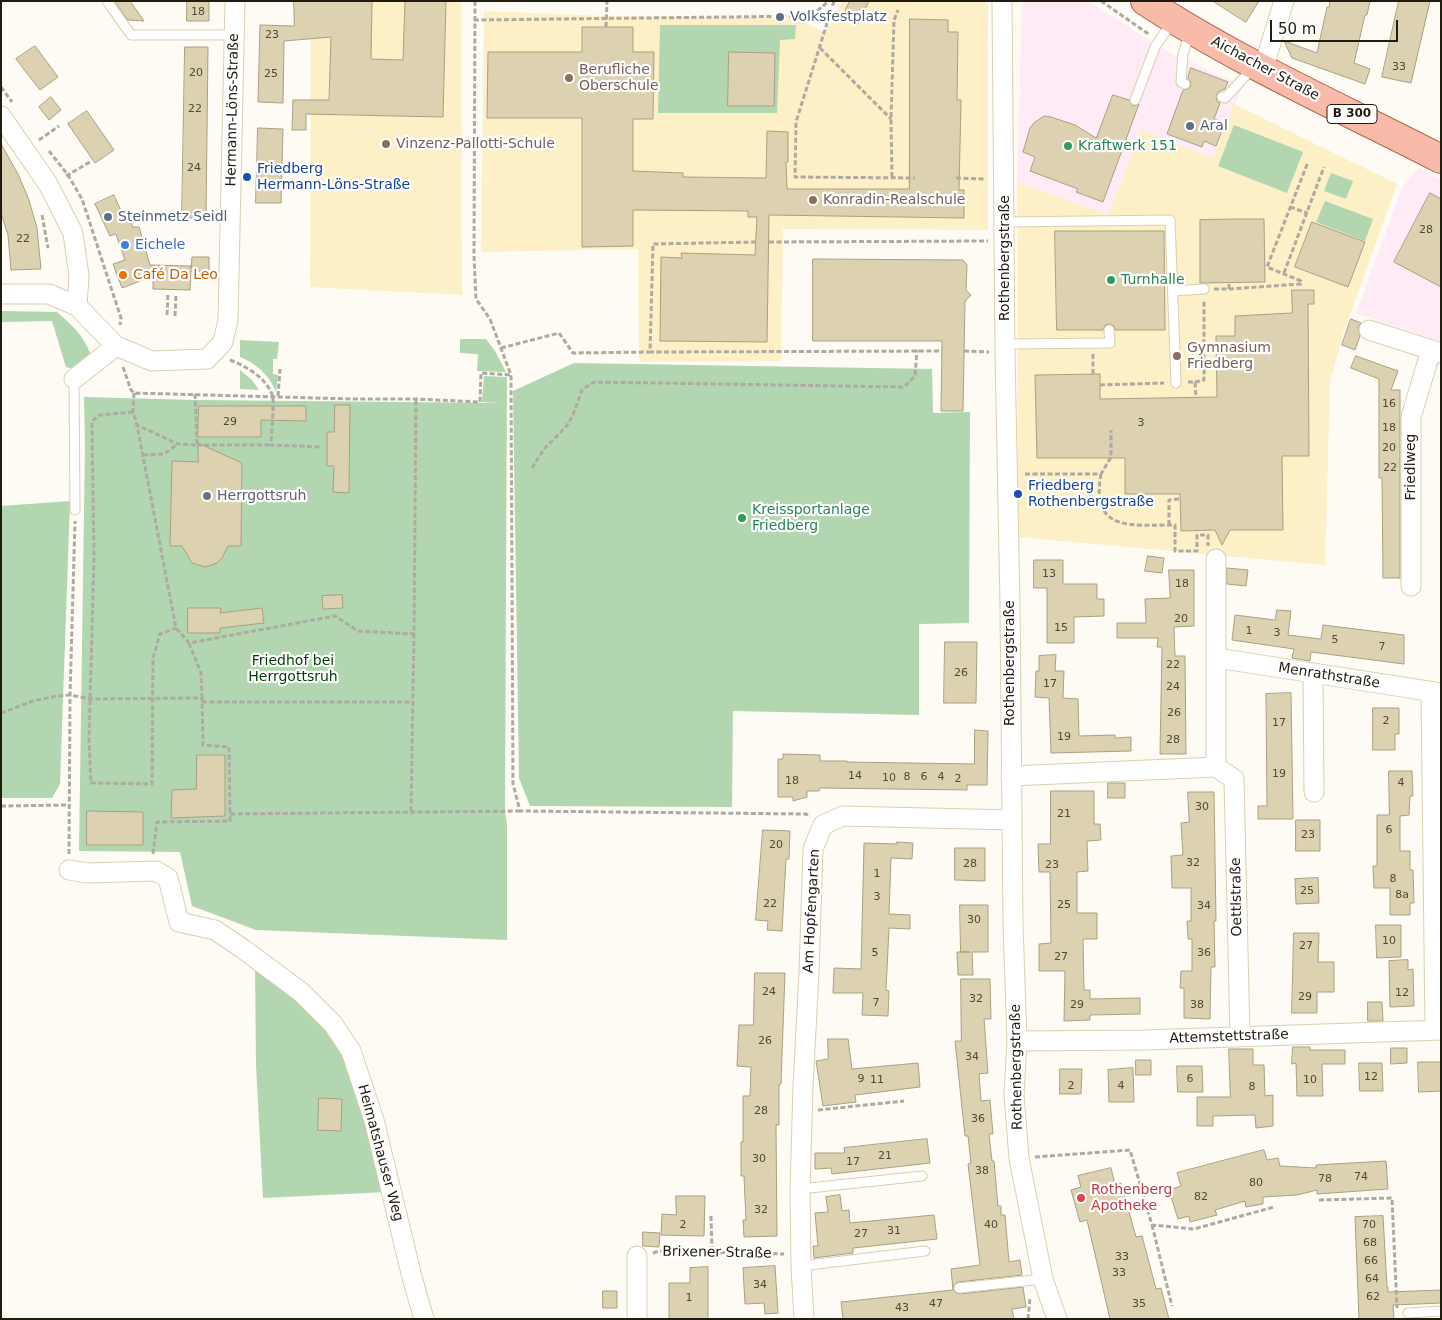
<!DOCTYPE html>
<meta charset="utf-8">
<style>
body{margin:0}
#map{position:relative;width:1442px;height:1320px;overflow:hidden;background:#fdfbf4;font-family:"DejaVu Sans",sans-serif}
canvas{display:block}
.frame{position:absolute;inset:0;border:2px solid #201c0f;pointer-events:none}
.scale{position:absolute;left:1270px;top:20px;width:128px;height:22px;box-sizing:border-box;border:2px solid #201c0f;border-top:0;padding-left:6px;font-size:15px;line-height:18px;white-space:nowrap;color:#201c0f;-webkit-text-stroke:4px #fff;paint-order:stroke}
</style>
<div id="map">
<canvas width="1442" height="1320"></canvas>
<div class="frame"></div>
<div class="scale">50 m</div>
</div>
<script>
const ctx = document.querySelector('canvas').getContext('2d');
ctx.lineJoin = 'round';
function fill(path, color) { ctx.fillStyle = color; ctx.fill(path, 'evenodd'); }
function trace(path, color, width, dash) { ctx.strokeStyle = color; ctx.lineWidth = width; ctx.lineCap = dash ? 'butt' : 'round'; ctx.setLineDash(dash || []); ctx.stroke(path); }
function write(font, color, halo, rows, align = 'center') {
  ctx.font = font + ' "DejaVu Sans",sans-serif'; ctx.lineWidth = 4.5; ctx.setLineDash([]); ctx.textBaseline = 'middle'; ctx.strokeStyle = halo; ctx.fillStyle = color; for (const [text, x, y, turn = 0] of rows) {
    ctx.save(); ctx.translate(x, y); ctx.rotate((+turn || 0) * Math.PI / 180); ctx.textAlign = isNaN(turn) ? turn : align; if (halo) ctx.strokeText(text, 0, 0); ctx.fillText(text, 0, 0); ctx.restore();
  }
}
const commercial = new Path2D(`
 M1024,1H1088L1170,53L1243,86L1213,158L1141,130L1108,215L1017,182L1022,6Z
 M1419,168L1441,180V342L1356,313L1402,188Z`);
const built = new Path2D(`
 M311,1H461L462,295L310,287Z
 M843,1H985L988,4V230L783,229L781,361L639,362L638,249L481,252L484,11L606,16L798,18L825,33Z
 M1234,104L1397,184L1344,331L1330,381L1325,565L1018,537L1017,182L1108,215L1141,130L1213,158Z`);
const green = new Path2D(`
 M660,25H796L795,39L780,40L777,113H658Z
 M1234,125L1303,152L1287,193L1218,166Z
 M1331,173L1353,181L1346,199L1324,191Z
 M1325,201L1373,219L1365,241L1316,222Z
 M1,311L57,312C71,324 83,335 90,353L86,362L77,370L66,367L52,321L1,322Z
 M460,339H486L495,351L506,372L477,371L478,354L460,353Z
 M240,340L279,342L277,359H273V374L278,375L276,392C269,375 257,364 240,357Z
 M574,363L932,369L933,413L970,412L969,623L919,624V715L733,711L732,807L530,806L519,778L513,391Z
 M240,370L252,380L259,390L240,389Z
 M484,376L507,377L505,811L507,825V940L256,930L192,906L180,852L79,851L85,445L84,397L195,400L501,403L482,402Z
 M70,501L60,784L52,798H1V506Z
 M255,964L302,1002L335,1038L352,1068L387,1192L263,1198L256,1065Z`);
const building = new Path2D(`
 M115,1H130L144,21L128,20Z
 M187,1H209V21H187Z
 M294,1H372L371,59L403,60L405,1H446L443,117L306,114V130H292L293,100H329L331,37L284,41L283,103L258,102L260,25L294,26Z
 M850,1H869L858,24L843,16Z
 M1213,1H1259L1246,22Z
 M1330,1H1370L1367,15H1365L1354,63L1370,69L1365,84L1292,58L1284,41L1317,53L1327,7H1329Z
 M1399,1H1430L1411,83L1382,77Z
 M910,19L948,20V32H958L957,100H961L959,190H964V218L769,215L767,342L660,341L661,257L682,258L681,253L755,255L757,217H748V211L633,210V246L582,247V118H487L488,52H582V27H633V52H654L653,119H633V171L683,173V177L766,178L767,131L788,132V162H786L787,189H909Z
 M35,46L58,77L40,90L16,59Z
 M185,47H208L206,218H182Z
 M729,52L775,53L774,106H728Z
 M1191,68L1228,82L1225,89L1218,92L1216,96L1217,101L1220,103L1214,119L1225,123L1216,146L1204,141L1202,147L1167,134L1183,90L1188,89L1191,86L1190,81L1188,78Z
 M1113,95L1129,100L1133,106L1139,104L1103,202L1076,192L1078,189L1030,171L1035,157L1023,152L1030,128L1035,122L1044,116L1051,117L1075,125L1096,138Z
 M51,97L61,110L49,120L39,107Z
 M87,111L114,150L95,163L68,124Z
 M258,128L283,129L281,203H256Z
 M1,144L18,174L29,200L37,228L41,269L11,270L8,235L1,213Z
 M1430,193L1441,199V287L1394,262Z
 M114,195L125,220L132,217V227H139L150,265L191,266V269L192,257H209V271H191L190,290L153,289V276L122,288L113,264L125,260L116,234L110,236L95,204Z
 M1238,219H1264L1265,282L1200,283V220Z
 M1312,222L1365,242L1348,287L1295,267Z
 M1055,231H1164L1165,330H1115L1114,326L1109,324L1105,325L1103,330H1057Z
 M813,259L963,260L967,265L966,290L971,295L965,301L963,411H941L942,341H813Z
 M1292,290H1314V304H1308L1309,456H1282L1283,530H1230L1222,545L1215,530L1181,531L1180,494H1125V458H1037L1035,375L1100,374V399L1217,397L1216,336H1235V316L1292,313Z
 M1351,319L1361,323L1358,327L1360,336L1355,350L1342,345Z
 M1356,356L1398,371L1391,390H1400V578H1383L1382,478H1379V379L1351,368Z
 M335,405H350L349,493L333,492L334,466H327V432H334Z
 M199,406H306V421L261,420V437H198Z
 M198,443L242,463L241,546H228L222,558L217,563L205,567L192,563L182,546H170L172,461L198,462Z
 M1148,556L1164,558L1162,573L1145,571Z
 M1034,560H1063V584H1097V599H1104V616L1074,617V643H1047V588H1034Z
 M1227,568L1248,570L1246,586L1227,584Z
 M1169,570H1194V626L1174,627L1175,656H1185L1186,754H1160L1162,647H1157L1158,638H1117V623H1146L1145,599L1170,598Z
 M342,595L343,608L323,609L322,596Z
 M188,608H221L220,613L262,608L264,623L220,628V633H188Z
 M1277,610L1291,611L1288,635L1321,639L1323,625L1404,635V664L1311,652L1310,661L1292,658L1294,649L1232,640L1235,615L1275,620Z
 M945,642H977L976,703H944Z
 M1056,655L1055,671H1064L1063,698L1078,699L1079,736L1115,735V738L1131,737V751L1051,753L1049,698L1035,697L1036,671H1039V656Z
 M1291,693L1293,819H1258V806H1267L1266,694Z
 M1373,708H1399V734H1395V750H1373Z
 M975,730L988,731L987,785H967V790L820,788L819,791H807V797L793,801V797H778V759H783V754L820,755V761H847V762L974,764Z
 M197,755H225V816L171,818L172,790L196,789Z
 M1389,771H1412L1413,796H1410L1409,815L1400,816V851H1410V870H1413L1414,903H1410V915H1390V888H1374L1373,866H1377V815H1389Z
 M1108,783H1125V798H1108Z
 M1051,791H1094V824H1100L1101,840L1087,841L1088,871L1077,872V913H1097V939H1083L1084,990H1090V999L1140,998V1014L1090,1015V1020L1064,1021L1065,971H1039V944L1051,943L1050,872H1039L1038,844H1050Z
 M1188,792H1214L1216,921H1214L1215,967H1211L1210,1019L1184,1018V988H1180L1181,971H1192V939H1188L1187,921H1191V888H1172L1171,856L1183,855L1181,823L1189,822Z
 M87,811L143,812V845H87Z
 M1296,820H1320V851H1296Z
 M763,830L790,831L789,859H786L782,931L767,930L768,921L756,920Z
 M897,842L913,843L912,859L891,858L889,914L910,915V929L889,928L886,990L889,991L888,1016L862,1015L863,993H833L834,968L861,969L864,843L897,844Z
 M955,848H985V881L955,880Z
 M1318,878L1319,903L1296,904L1295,879Z
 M960,905H988V952H972L973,975H958L957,952H970H961Z
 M1376,925H1401V957L1377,958Z
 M1294,933H1319L1318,962H1334V992H1317V1013H1292Z
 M1408,960V970L1413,969L1414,1006L1390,1007L1389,961Z
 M755,973H785L781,1084L779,1085V1125H776L777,1236L744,1237L743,1220H746L744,1176H741V1142H743V1096H750L751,1067L737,1066L739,1025H753Z
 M961,979H990L991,1019H984L988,1073L979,1074L981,1101L990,1100L993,1134H989L992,1161H994L998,1206H1001V1215H1005L1009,1262L1020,1260L1022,1275L958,1282L954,1285L953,1289L956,1293L960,1294L1023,1287L1026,1307L1012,1309L1014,1319H843L841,1302L953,1290L951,1269L980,1265L968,1164L971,1163L968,1136H965L955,1041H961Z
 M1368,1002H1382L1383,1021H1368Z
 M828,1039H848L852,1069L918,1063L920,1087L855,1095L856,1102L823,1106L816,1061L828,1059Z
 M1293,1047H1310V1050H1345V1064H1322L1323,1096H1297L1296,1063L1292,1064Z
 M1391,1048H1407V1063L1391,1064Z
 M1229,1049H1253V1065H1264L1265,1096L1273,1095V1126L1256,1128L1255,1115L1213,1116V1126H1197V1097H1230Z
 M1136,1060H1151V1075H1136Z
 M1418,1062H1441V1091L1419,1092Z
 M1359,1063H1382L1383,1091H1360Z
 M1177,1066H1202L1203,1092H1178Z
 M1133,1068L1134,1102H1109L1108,1070Z
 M1060,1069H1082L1081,1094H1060Z
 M319,1098L342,1099L341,1131L318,1130Z
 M927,1139L930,1163L832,1174L831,1168L815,1169V1153H845L844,1148Z
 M1264,1150L1267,1160L1278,1158L1280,1166L1316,1168V1165L1386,1161L1388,1189L1317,1194V1190L1297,1195L1263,1197V1204L1246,1207L1245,1201L1215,1210L1217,1215L1190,1222L1189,1216L1178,1219L1169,1190L1181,1186L1177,1173Z
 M1111,1168L1115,1184L1121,1183L1136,1237L1142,1236L1156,1289L1161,1288L1169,1319H1110L1087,1220L1080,1222L1071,1190L1081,1187L1078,1176Z
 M840,1195L842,1211L849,1210L850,1223L934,1215L937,1239L853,1248V1253L814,1258L813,1246H818L815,1213L828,1212L826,1197Z
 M676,1196H705L704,1236L661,1235L662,1214L676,1215Z
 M1383,1216L1387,1287H1388V1292L1441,1290V1303L1393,1305L1394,1319H1359L1355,1217Z
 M643,1232L660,1233L659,1247L643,1246Z
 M775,1266L778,1313L765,1314L764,1303L745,1304L743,1268Z
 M708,1267V1319H669V1283H690V1268Z
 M603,1291H617V1308H603Z`);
const path = new Path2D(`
 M475,1L474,256L476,299L490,319L511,375L513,784L520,811L806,814L810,817
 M834,1L796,122L795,177L915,178
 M1101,1L1150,35
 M474,20L811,16L829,1
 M606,27L607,1
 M820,48L891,119
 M1,87L12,102
 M39,140L59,126
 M49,151L68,175L82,199L121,318L120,325
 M66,176L90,162
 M892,177L891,119L894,20L898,10
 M956,178L986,179
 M1290,207L1307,213
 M42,215L48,248
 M756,242L653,244L650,352L942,351
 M769,242L988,241
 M1284,273L1324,167
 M1214,289H1229V283
 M1229,289L1301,284V281L1267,267L1308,162
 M167,315L168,294
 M175,316L176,294
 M501,348L559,333L573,353L650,352
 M964,351L989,352
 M1093,354V374
 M230,360C247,367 264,376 272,394C275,402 271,435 271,445L322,447
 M123,367L131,390L134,393L352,399H416L480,402L481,373L511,375
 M1188,382H1195L1196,397
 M1195,382L1204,380V300
 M1100,385L1164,383
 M134,393L133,412L137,425
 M195,394L197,445L178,444L137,425L176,628L189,643L335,616L358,631L414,634L416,399
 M278,396L280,369
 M133,412L100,415L92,421L94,559L89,738L91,783L152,784L153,658L160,634L176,628
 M197,445H271
 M143,455L164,454L178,444
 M532,468L544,449L566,427L573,415L582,390L594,382L904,387L915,376L917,350
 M1025,474H1101L1111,457V430
 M1101,474C1090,533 1133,525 1175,525V551H1197V535H1208V546
 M1169,525V500L1180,499
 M189,643L201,673L202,698
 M202,702H413
 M1,713L33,701L57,696L70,695L91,699L202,698L203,745L229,747L230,814
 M1,806L69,805
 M411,811L414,634
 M69,854L70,695L75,521
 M153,854L157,822L230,821V814L520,811
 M818,1110L904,1101
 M1035,1157L1130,1150L1152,1225L1194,1229L1274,1207
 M1319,1200L1392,1198L1397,1308
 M711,1216L712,1252
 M1152,1225L1172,1306
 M653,1253L659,1251L784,1254
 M1028,1319L1030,1298`);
const lane = new Path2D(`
 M107,1L131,35H235
 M1185,84L1181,82L1183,54L1190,32
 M1222,97L1225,98L1253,68
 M1135,100L1155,47L1172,22
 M1005,222L1170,220L1176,383
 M1173,291L1204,289
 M1005,344L1110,343L1109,330
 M74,379L75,510
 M800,1189L922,1176
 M801,1266L925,1251
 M959,1288L1043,1279
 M1408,1313L1441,1311`);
const street = new Path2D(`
 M1002,1L1005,352L1010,605L1013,924L1017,1041L1014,1095L1019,1158L1043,1279L1057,1319
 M1263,69L1284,1
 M1,116L48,184L73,233L79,276L77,306
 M1,294H49L77,306L116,346L152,361L207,359L223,342L228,320L235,1
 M1369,330L1441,353
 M74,379L116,346
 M1216,559V767L1234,779L1240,1036
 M1411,586V417L1431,350
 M1217,658L1441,693
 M1313,674L1314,792
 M1431,692L1435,1030
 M1011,776L1216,767
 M69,870L88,873L156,871L168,878L179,922L215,930L243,949L301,992L333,1024L351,1051L374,1120L412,1277L424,1319
 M1017,1041L1145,1040L1441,1030
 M637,1319V1256
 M804,1319L801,1266L800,1189L803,1086L809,973L813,849L823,825L843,816L1012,820`);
const primary = new Path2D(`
 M1145,1C1238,62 1342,108 1441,159`);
const markers = [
 [780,17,5,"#5c6f8a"],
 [569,78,5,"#8d6e63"],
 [1190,126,5,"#5c6f8a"],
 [386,144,5,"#8d6e63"],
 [1068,146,5,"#2e9e5b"],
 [247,177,5,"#1a4fb4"],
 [813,200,5,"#8d6e63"],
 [108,217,5,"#5c6f8a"],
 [125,245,5,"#3f7fe0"],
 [123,275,5,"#e8710a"],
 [1111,280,5,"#2e9e5b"],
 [1177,356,5,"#8d6e63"],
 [1018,494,5,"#1a4fb4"],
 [207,496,5,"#6b7280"],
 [742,518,5,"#2e9e5b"],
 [1081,1198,5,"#e0444e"]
];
const numberNames = [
 ["18",198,12],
 ["23",272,35],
 ["33",1399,67],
 ["20",196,73],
 ["25",271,74],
 ["22",195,109],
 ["24",194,168],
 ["28",1426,230],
 ["22",23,239],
 ["16",1389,404],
 ["29",230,422],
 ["3",1141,423],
 ["18",1389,428],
 ["20",1389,448],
 ["22",1390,468],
 ["13",1049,574],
 ["18",1182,584],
 ["20",1181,619],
 ["15",1061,628],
 ["1",1249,631],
 ["3",1277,633],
 ["5",1335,640],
 ["7",1382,647],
 ["22",1173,665],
 ["26",961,673],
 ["17",1050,684],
 ["24",1173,687],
 ["26",1174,713],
 ["2",1386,721],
 ["17",1279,723],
 ["19",1064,737],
 ["28",1173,740],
 ["19",1279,774],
 ["14",855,776],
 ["8",907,777],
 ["6",924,777],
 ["4",941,777],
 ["10",889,778],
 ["2",958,779],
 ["18",792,781],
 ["4",1401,783],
 ["30",1202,807],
 ["21",1064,814],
 ["6",1389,830],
 ["23",1308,835],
 ["20",776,845],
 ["32",1193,863],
 ["28",970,864],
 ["23",1052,865],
 ["1",877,874],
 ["8",1393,879],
 ["25",1307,891],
 ["8a",1402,895],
 ["3",877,897],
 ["22",770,904],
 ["25",1064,905],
 ["34",1204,906],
 ["30",974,920],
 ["10",1389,941],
 ["27",1306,946],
 ["5",875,953],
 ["36",1204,953],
 ["27",1061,957],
 ["24",769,992],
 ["12",1402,993],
 ["29",1305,997],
 ["32",976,999],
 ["7",876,1003],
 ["29",1077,1005],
 ["38",1197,1005],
 ["26",765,1041],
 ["34",972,1057],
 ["12",1371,1077],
 ["9",861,1079],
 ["6",1190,1079],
 ["11",877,1080],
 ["10",1310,1080],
 ["2",1071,1086],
 ["4",1121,1086],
 ["8",1252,1087],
 ["28",761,1111],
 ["36",978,1119],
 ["21",885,1156],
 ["30",759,1159],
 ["17",853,1162],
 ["38",982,1171],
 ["74",1361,1177],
 ["78",1325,1179],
 ["80",1256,1183],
 ["82",1201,1197],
 ["32",761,1210],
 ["2",683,1225],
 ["40",991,1225],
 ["70",1369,1225],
 ["31",894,1231],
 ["27",861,1234],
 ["68",1370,1243],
 ["33",1122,1257],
 ["66",1371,1261],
 ["33",1119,1273],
 ["64",1372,1279],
 ["34",760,1285],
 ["62",1373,1297],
 ["1",689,1298],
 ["47",936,1304],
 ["35",1139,1304],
 ["43",902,1308]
];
const shields = [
 [1352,114,50]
];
const shieldNames = [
 ["B 300",1352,114]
];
const serviceNames = [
 ["Volksfestplatz",790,17],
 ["Aral",1200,126],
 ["Steinmetz Seidl",118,217]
];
const streetNames = [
 ["Aichacher Straße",1265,69,28],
 ["Hermann-Löns-Straße",233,110,-89],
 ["Rothenbergstraße",1005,258,-90],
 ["Friedlweg",1411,467,-90],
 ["Rothenbergstraße",1010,663,-90],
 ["Menrathstraße",1329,676,9],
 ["Oettlstraße",1237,897,-91],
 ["Am Hopfengarten",812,911,-87],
 ["Attemstettstraße",1229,1037,-2],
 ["Rothenbergstraße",1017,1067,-91],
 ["Heimatshauser Weg",380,1153,75],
 ["Brixener Straße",717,1253,1]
];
const educationNames = [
 ["Berufliche",579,70],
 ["Oberschule",579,86],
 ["Vinzenz-Pallotti-Schule",396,144],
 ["Konradin-Realschule",823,200],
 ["Gymnasium",1187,348],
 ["Friedberg",1187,364]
];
const leisureNames = [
 ["Kraftwerk 151",1078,146],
 ["Turnhalle",1121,280],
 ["Kreissportanlage",752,510],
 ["Friedberg",752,526]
];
const transitNames = [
 ["Friedberg",257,169],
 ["Hermann-Löns-Straße",257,185],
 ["Friedberg",1028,486],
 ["Rothenbergstraße",1028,502]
];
const shopNames = [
 ["Eichele",135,245]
];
const foodNames = [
 ["Café Da Leo",133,275]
];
const worshipNames = [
 ["Herrgottsruh",217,496]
];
const parkNames = [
 ["Friedhof bei",293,661],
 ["Herrgottsruh",293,677]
];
const healthNames = [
 ["Rothenberg",1091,1190],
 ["Apotheke",1091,1206]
];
fill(commercial, '#feebf5');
fill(built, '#fdefc6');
fill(green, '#b2d6b0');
fill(building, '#dcd1b0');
trace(building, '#aa9f80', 1);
trace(lane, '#dacfaf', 11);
trace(street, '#dacfaf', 21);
trace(primary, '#aa654d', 30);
trace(path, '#adaaa1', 3, [5, 2.5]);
trace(lane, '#fff', 9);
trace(street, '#fff', 19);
trace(primary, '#f9bba9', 28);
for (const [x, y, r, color] of markers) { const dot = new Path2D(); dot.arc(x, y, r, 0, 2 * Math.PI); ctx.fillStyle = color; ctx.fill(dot); trace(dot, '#fff', 2); }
write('11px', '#4f4937', null, numberNames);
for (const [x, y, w] of shields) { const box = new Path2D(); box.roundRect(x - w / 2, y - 9.5, w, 19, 4); ctx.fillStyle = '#fff'; ctx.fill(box); trace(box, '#201c0f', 1); }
write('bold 12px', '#201c0f', null, shieldNames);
write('14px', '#4e5e75', '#fff', serviceNames, 'left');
write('14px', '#201c0f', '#fff', streetNames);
write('14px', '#785e54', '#fff', educationNames, 'left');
write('14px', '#27864d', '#fff', leisureNames, 'left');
write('14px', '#164399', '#fff', transitNames, 'left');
write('14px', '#366cbe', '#fff', shopNames, 'left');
write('14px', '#c56008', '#fff', foodNames, 'left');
write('14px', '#5b616d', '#fff', worshipNames, 'left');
write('14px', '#003e04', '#fff', parkNames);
write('14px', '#be3a42', '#fff', healthNames, 'left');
</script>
